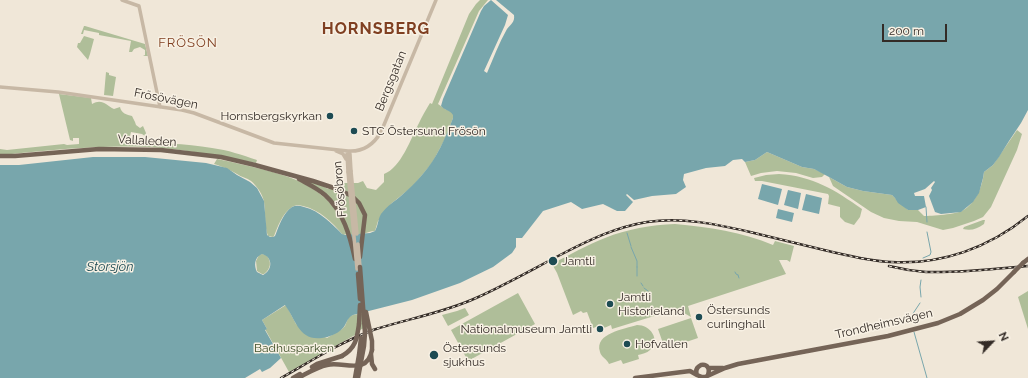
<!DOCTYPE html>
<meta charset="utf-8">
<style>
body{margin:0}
#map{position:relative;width:1028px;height:378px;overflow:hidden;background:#f0e7d8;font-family:Raleway,sans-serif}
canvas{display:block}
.north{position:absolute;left:972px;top:322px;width:40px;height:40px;-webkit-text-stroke:3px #f8f1e4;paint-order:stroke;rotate:65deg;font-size:11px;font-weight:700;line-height:16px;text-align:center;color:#332b26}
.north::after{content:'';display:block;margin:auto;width:14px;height:18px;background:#332b26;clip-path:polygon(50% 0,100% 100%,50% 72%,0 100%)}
.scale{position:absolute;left:882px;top:24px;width:65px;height:18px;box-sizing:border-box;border:2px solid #332b26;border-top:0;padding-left:5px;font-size:12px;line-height:14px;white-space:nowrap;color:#332b26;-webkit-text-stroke:3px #f8f1e4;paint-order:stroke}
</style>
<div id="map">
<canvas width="1028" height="378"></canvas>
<div class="north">N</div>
<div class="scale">200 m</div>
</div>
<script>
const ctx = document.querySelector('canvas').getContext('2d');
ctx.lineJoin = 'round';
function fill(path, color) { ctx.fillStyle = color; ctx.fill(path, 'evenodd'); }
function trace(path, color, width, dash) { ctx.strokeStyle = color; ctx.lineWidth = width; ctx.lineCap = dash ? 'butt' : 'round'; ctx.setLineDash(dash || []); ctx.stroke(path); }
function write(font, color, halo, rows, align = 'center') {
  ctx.font = font + ' Raleway,sans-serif'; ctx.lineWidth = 3; ctx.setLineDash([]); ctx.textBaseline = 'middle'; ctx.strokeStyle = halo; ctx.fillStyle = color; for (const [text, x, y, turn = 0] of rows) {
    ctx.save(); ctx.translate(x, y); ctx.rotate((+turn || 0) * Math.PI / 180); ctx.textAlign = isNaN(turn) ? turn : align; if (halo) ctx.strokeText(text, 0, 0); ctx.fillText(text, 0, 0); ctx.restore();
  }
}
const green = new Path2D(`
 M480,0H488L479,11L438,104L445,109L452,112L453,114V118L445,139L432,163L413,186L392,203L378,221L375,231C367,231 359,237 352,241L339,210L307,181L319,184L328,189L344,183H358L363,181L367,188L376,190L384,182V174C401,168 411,138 419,123C422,116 426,110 430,103L432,104L469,14L476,4Z
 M84,26H85L145,44L148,56H143L145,55V50L140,47L134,49L132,52H129L131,41L99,35V33L84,30L83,34H81Z
 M84,36L94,39L90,54L88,60L77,47L78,43H80Z
 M106,72L109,73V75L116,77L113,96L104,95Z
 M59,94L91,98L92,104C102,98 106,105 114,109L120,107C121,113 127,115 132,116L135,122L136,125L140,128L143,126L146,133L145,136L142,134L131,132L129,140C157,144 185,143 212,148C228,150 242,155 257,160L256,163C225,157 193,151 162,148C112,144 62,149 12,154H0V149L7,150L64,144L67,145L79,144V138H73V141L70,140Z
 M1017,130L1022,134L1017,150L991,207L983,217L974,221L953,228L943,230L917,222L899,221L884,218L871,212L833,186L829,177L847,187L863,191L892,195L908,210H918L924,216C931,216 957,214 962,211C976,203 982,188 984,172L993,165Z
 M767,152L802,167L814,169L825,174L822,177L813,178L796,173L777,171L761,173L751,176L745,162L755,160Z
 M217,159C233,162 249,166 265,170C288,176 307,182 325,198C336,208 342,221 347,234L343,235C332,222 320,210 303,206C299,205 295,205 292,207C282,214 278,226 274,236L273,237L268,236C264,226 266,213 264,202C263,195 257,186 251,181C247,178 241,177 237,174C228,169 224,167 214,164Z
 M779,174C813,176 835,190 862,209L860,217L854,225L845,222L840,217V207L828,204L829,196L828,194L762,181H755L754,178L766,175Z
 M983,220H985L984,224C977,229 971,231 963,229L964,227Z
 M675,224C708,227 743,232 773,245L775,241L794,246L790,262L787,260H779L786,274L688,306L691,317L677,309L612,329L611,325L604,328L602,325L593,328L587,312L583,313L581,311L573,315L557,273L552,264C569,255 587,245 605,238C627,229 651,225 675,224Z
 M259,255L262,254L266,255C272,261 271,269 264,274H262L257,271L256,261Z
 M1028,291V329L1018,297Z
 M518,293L535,324L468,361L451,330Z
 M286,305L296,324L327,338L342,329L345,326L349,316L358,314H366L368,326L356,332L355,335L289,372L265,329H267L262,320Z
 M465,308L469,315L448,326L442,315L457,311Z
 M691,318L698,338L665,349L658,329Z
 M637,325C650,325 661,339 650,350C647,353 642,354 638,355L639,359L623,364L621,360L609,364C607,359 601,357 600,352C594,333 625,329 637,325Z`);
const water = new Path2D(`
 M491,0L508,15L505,25L484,71L487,73C493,59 499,43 507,29C511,24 515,22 514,15L496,0H1028V110L1021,123L1009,141L999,157L993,165L984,172L983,178L979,193L973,202L961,212L941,214L935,212L929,196L932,190L931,188L935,182L934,181L925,189L914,193L915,196H924L926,207L918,210H908L898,203L895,198L892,195L863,191L847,187L829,177L814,169L802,167L767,152L755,160L745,162L742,159L733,160L725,166L706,168L684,174L683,180L686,187L676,194L652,196L634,200L627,194L626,195L633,202L625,211H617L603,204L582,209L571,202L543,211L522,238H516V247L512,253L493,267L460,283L412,300L353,315C346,318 347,325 342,329C337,334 329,337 322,338C299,341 296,320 285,305L262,320L267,329L265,330L281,358L270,368L262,372L260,369L245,378H0V165H19L93,157H145L206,163L227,168L237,175L250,182L257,188L264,201L267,235L270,237H273L275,236C279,226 283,213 292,207C296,205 300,206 304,207C320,211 331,223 342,234L345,235L370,233L375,231C378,226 378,219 381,214C387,206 395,201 402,195C409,189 416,182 422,175C437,158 445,139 453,118V115C450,110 444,110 441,106L443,99L481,11L484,6ZM262,254C273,257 273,270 263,275L257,272C254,266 254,257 262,254Z
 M762,184L782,189L778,205L758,199Z
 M788,190L801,193L798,209L784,205Z
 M806,194L822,198L819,214L802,210Z
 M778,209L794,213L792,222L776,218Z`);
const stream = new Path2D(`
 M926,207L927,222
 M627,233L631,246
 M631,247L637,261V267
 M923,258L930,255L931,252L927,232
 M637,267V276
 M735,272L736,274L738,275
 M738,275L739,278
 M641,283L643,286
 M644,288L648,291
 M921,297L920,287L921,280
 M912,322L910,318L920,303
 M914,332L927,378`);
const minor = new Path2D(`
 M122,0L139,6L160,107
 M0,87L58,92L182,110L194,113L274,143L348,151C363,152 374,144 381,132L436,0
 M336,151L343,154L346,159
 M348,151L350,154L351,171
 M348,172L347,154L348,151`);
const major = new Path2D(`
 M0,156H15L99,149L161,150L221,157L255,165L313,181L337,189L352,196L359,203L365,215L360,257
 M299,179C308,184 317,188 325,195C343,211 350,236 355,259
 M1023,263L1028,259
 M359,324L360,305
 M371,354L372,364L375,369
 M312,367L317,364L342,356
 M708,368H723
 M708,375C710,369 708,364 701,365C697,367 695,370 697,375L702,377H705L725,368L738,364L888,336L938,323L960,314L983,300L997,289L1014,272
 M293,378L300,374
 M298,378C308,373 317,367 327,365C344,361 367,376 372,350
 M635,378L690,371L697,375`);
const rail = new Path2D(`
 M889,266C901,269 913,271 926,272C960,273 994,269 1028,266
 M281,378C311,361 341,342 373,330C407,319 443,313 476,298C505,285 533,269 562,254C589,240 616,227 647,222C683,217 716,224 750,232C775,238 800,244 824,250C846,255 868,261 891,262C941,265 989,248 1028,216`);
const minorBridge = new Path2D(`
 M351,171L357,234
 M348,172L357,269
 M358,244L360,267`);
const majorBridge = new Path2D(`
 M1014,272L1023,263
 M358,274L360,299
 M366,312L372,341V350
 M342,356C356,348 357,338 359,324
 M355,378L359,355L361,338
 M358,378L364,346L365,333L360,267`);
const markers = [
 [330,116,4,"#1d4b53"],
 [354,131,4,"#1d4b53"],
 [553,261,5,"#1d4b53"],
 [610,304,4,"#1d4b53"],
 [699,317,4,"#1d4b53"],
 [600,329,4,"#1d4b53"],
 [627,344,4,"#1d4b53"],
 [434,355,5,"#1d4b53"]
];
const streetNames = [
 ["Bergsgatan",391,81,-68],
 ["Frösövägen",166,99,11],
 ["Vallaleden",147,141,3],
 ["Frösöbron",340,189,-95],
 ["Trondheimsvägen",884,324,-13]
];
const poiNames = [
 ["Hornsbergskyrkan",322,116,"right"],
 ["STC Östersund Frösön",362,131],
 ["Jamtli",562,261],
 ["Jamtli",618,297],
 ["Historieland",618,311],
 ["Östersunds",707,310],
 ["curlinghall",707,324],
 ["Nationalmuseum Jamtli",592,329,"right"],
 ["Hofvallen",635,344],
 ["Östersunds",443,348],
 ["sjukhus",443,362]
];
const parkNames = [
 ["Badhusparken",294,348]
];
const neighbourhoodNames = [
 ["FRÖSÖN",188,43]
];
const waterNames = [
 ["Storsjön",110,267]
];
const districtNames = [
 ["HORNSBERG",376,29]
];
fill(green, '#afbe99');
fill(water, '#78a6ac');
trace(stream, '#78a6ac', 1);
trace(minor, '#c7b8a5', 3.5);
trace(major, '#756457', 4.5);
trace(rail, '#332b26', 2.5);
trace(rail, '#f8f1e4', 1, [3]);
trace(minorBridge, '#c7b8a5', 3.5);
trace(majorBridge, '#756457', 4.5);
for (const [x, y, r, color] of markers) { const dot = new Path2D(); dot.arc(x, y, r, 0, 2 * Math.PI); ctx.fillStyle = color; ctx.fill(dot); trace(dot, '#f8f1e4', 1.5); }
write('12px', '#332b26', '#f8f1e4', streetNames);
write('12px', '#332b26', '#f8f1e4', poiNames, 'left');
write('12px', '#40512b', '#f8f1e4', parkNames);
ctx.letterSpacing = '1px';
write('13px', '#804022', '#f8f1e4', neighbourhoodNames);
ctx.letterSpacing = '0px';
write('italic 13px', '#1d4b53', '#f8f1e4', waterNames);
ctx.letterSpacing = '1px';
write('bold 16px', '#804022', '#f8f1e4', districtNames);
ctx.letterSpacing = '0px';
</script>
